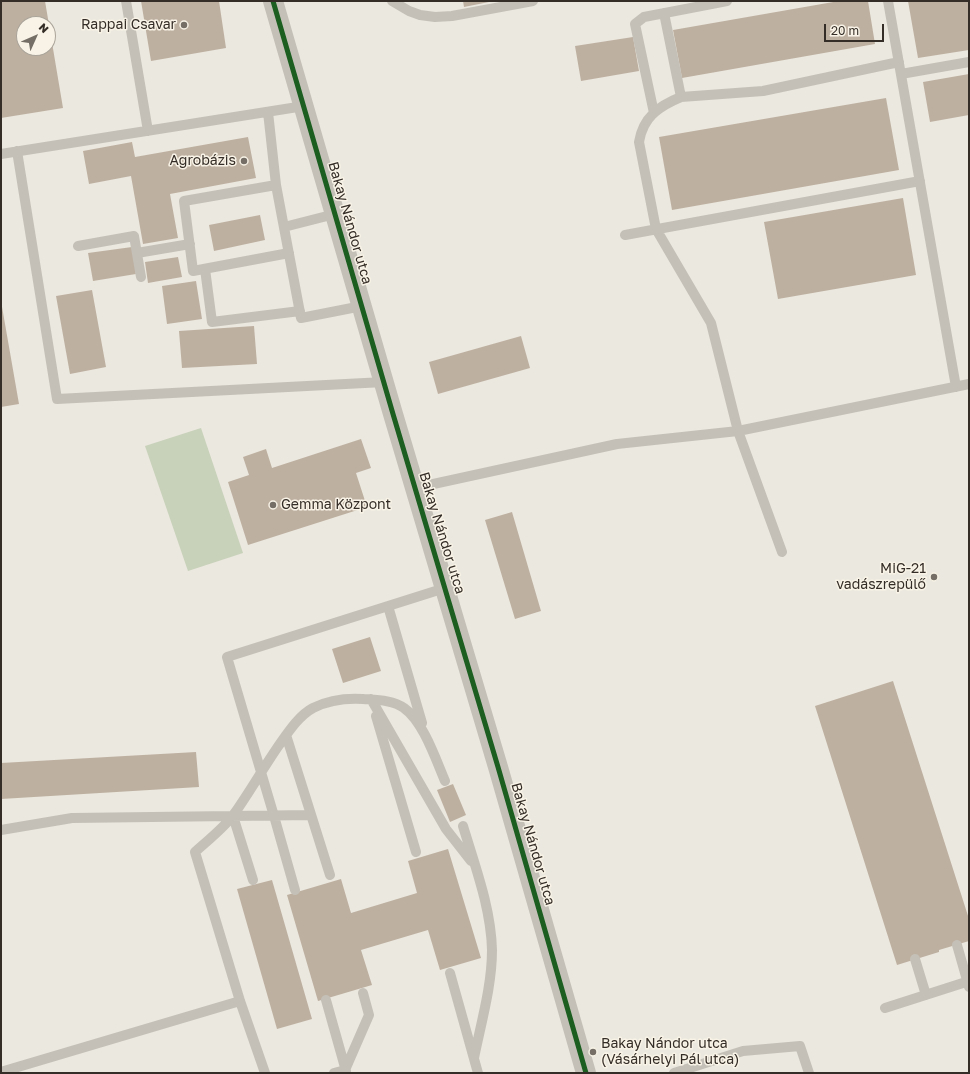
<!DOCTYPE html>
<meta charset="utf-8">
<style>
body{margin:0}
#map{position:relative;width:970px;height:1074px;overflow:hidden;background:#ebe8df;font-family:"Golos Text",sans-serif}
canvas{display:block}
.frame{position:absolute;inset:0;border:2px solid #342d27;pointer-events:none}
.north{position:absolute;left:16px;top:16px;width:40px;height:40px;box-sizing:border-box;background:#f8f3e6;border:1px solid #aaa49a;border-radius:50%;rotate:45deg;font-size:11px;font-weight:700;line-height:16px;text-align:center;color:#342d27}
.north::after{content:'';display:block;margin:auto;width:14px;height:18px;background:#746e67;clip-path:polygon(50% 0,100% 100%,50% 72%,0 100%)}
.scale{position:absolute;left:824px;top:24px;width:60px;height:18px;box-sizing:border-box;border:2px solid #342d27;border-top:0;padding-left:5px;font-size:12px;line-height:14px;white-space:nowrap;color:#342d27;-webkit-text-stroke:3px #f8f3e6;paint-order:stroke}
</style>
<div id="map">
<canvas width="970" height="1074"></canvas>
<div class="frame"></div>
<div class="north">N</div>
<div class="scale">20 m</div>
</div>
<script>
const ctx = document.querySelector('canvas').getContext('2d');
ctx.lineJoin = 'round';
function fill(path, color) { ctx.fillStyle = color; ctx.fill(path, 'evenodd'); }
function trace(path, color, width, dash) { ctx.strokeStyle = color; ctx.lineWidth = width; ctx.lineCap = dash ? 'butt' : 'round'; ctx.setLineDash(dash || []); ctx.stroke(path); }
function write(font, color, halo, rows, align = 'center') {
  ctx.font = font + ' "Golos Text",sans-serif'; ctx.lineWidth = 3; ctx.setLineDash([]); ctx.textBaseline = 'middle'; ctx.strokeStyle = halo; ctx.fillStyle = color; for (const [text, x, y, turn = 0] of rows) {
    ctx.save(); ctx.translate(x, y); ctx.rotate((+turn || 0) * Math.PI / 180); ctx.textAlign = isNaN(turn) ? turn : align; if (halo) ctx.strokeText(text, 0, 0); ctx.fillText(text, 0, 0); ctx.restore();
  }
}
const green = new Path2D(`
 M201,428L243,553L188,571L145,446Z`);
const building = new Path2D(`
 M1,1H45L63,108L1,118ZM24,24H48V48H24Z
 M141,1H219L226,48L151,61Z
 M463,1H489V2L464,7Z
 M839,1H868L875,44L682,78L673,30Z
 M908,1H969V50L918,58Z
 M633,37L639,71L581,81L575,46Z
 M969,74V115L930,122L923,82Z
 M886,98L899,170L672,210L659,137Z
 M248,137L256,178L170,194L178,238L143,244L131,176L89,184L83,151L132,142L135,157Z
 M903,198L916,275L778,299L764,222Z
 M260,215L265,240L214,251L209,225Z
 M132,247L136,274L93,281L88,253Z
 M178,257L182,277L148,283L145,262Z
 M196,281L202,319L167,324L162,286Z
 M92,290L106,367L70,374L56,296Z
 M1,301L19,404L1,407Z
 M254,326L257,364L182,368L179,331Z
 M521,336L530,368L438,394L429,362Z
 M361,439L371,468L356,473L367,507L248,545L228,482L249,475L243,457L266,449L272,468Z
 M512,512L541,611L515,619L485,520Z
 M370,637L381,671L343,683L332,649Z
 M893,681L969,919V941L939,950V952L897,965L815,706Z
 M196,752L199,787L1,799V763Z
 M453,784L466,815L450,822L437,790Z
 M448,849L481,958L440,970L428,930L361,950L372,985L318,1001L287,895L341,879L351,913L417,893L408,861Z
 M272,880L312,1019L277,1029L237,889Z`);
const service = new Path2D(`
 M126,1L148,131
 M392,1L409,11L420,15L435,17L452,16L533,1
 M888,1L956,387
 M664,13L681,97
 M901,74L969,62
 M268,112L276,185L301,318L362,306
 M654,113L635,24L644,17L727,1
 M17,151L57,399L384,382
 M1,154L304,106
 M276,185L184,201L193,271L289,253
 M284,227L335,214
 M625,235L920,181
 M78,246L134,236L141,277
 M137,253L190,244
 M205,269L212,322L300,311
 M415,488L617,444L738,431L969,384
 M782,552L738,431L711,323L656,229L639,142C643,117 659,106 681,97L763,91L899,62
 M388,606L422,723
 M371,699L446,829L471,861
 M376,716L416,852
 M286,735L330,875
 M233,816L253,880
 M463,826C475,866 491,908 492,950C492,986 481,1023 474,1058
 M1,830L72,818L311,815
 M295,890L274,816L227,657L445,588
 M957,945L969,987
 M915,959L926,995
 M450,973L478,1073
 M326,1000L346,1071
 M885,1008L969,981
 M1,1072L240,1001
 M265,1073L240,1001L195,852C206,842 226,826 234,814C249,793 262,770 277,748C287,734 298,716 313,708C329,700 346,698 363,699C377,700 393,700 404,708C423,721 436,760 445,781
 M334,1073L345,1070L369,1015L363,993
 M674,1073L743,1051L800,1046L809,1073`);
const minor = new Path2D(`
 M273,1L393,414L498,767L586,1073`);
const cycleway = new Path2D(`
 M273,1L393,414L498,767L586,1073`);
const markers = [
 [184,25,4,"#746e67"],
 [244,161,4,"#746e67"],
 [273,505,4,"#746e67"],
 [934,577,4,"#746e67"],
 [593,1052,4,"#746e67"]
];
const poiNames = [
 ["Rappai Csavar",176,25],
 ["Agrobázis",236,161],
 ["Gemma Központ",281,505,"left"],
 ["MiG-21",926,569],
 ["vadászrepülő",926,585],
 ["Bakay Nándor utca",601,1044,"left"],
 ["(Vásárhelyi Pál utca)",601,1060,"left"]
];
const streetNames = [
 ["Bakay Nándor utca",350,223,74],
 ["Bakay Nándor utca",442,533,73],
 ["Bakay Nándor utca",533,844,74]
];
fill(green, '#c8d1ba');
fill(building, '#beb0a1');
trace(service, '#c4c0b8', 10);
trace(minor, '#c4c0b8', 20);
trace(cycleway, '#1b5e20', 5);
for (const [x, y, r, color] of markers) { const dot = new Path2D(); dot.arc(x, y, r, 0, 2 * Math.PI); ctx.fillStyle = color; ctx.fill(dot); trace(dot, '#f8f3e6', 1.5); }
write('14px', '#342d27', '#f8f3e6', poiNames, 'right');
write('14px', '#342d27', '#f8f3e6', streetNames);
</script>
